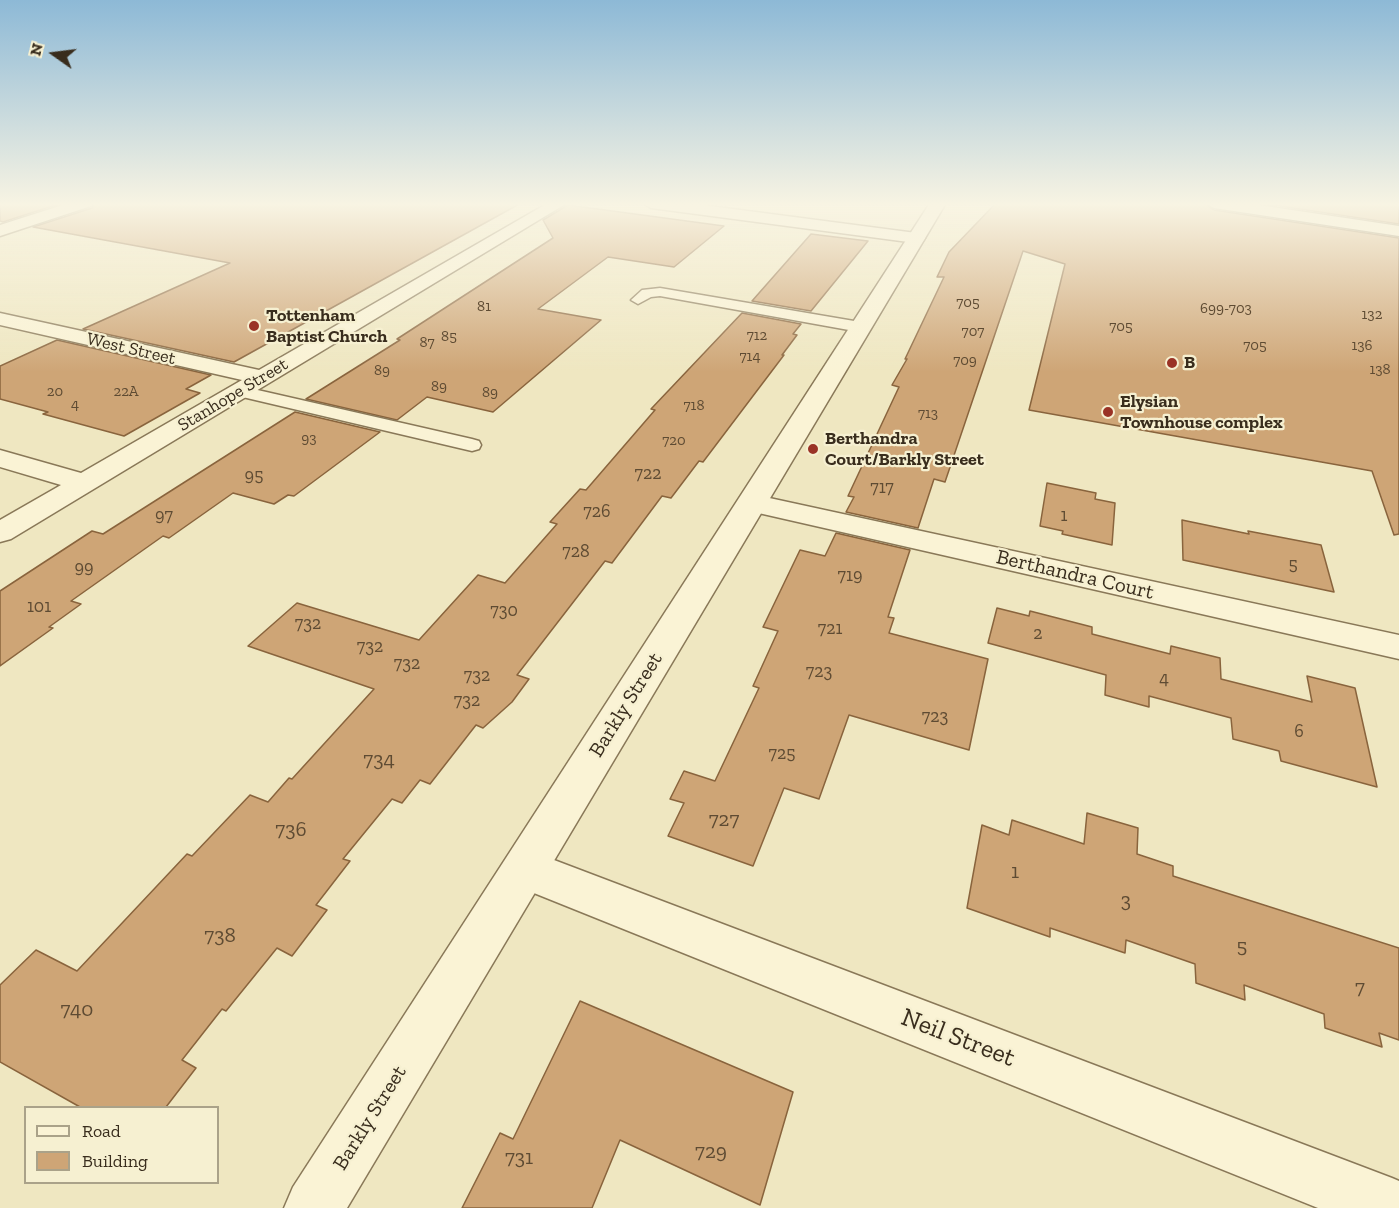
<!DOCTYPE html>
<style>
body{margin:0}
#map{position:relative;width:1399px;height:1208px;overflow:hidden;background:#efe7c1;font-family:"Zilla Slab",serif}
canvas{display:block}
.legend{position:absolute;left:24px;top:1106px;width:195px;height:78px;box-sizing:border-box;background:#f6f0d1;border:2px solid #aaa289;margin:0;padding:8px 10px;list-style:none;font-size:18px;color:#392d1d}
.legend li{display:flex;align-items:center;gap:12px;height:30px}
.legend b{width:30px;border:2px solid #aaa289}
.north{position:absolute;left:24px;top:24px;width:60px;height:60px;-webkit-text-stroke:4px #f6f0d1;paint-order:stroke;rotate:284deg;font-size:16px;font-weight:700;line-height:24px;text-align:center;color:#392d1d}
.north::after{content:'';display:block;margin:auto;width:21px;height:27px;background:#392d1d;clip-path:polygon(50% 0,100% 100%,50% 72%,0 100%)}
</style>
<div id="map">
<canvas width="1399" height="1208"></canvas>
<ul class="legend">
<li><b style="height:8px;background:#faf3d5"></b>Road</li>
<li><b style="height:16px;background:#cea576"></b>Building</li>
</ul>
<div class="north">N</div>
</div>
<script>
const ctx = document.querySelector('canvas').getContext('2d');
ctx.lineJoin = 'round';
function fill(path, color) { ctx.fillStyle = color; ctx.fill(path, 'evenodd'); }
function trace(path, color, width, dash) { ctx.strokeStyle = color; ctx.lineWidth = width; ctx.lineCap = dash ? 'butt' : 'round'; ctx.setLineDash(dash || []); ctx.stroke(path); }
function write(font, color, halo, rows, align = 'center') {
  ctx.font = font + ' "Zilla Slab",serif'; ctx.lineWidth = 4.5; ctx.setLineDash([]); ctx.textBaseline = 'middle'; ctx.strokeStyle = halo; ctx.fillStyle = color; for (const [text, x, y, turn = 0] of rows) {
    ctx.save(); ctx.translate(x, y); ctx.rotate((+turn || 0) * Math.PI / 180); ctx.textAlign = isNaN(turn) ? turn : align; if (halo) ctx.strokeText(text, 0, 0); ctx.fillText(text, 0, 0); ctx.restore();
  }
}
const building = new Path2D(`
 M0,203H62L3,222L0,221Z
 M95,203H521L234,362L83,329L230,263L33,227L92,208Z
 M996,203H1204L1214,210L1399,238V534L1394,535L1372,471L1029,410L1065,264L1023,251L945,482L934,479L918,528L846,512L854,497L848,496L899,387L892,385L907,359H905L944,277H937L949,252Z
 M1260,203H1399V224Z
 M568,205L724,226L674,267L608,257L538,309L601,320L493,412L427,397L397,420L306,399L400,340L397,339L553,238L543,220Z
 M811,234L868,241L811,311L752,301Z
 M742,313L801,324L793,334L797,335L782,355H784L703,462L699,461L671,498L662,496L612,563L605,561L517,675L529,679L512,702L483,728L476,725L430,784L420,780L402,803L392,799L343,859L350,861L316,905L327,910L292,956L277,948L226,1011L222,1009L182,1060L196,1068L166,1107H80L0,1062V985L36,950L77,971L187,854L192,856L250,795L268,802L289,778L292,779L374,689L248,646L297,603L419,640L478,575L505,583L557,524L550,522L580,489L586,490L655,410L651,409Z
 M57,340L211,375L186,389L200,393L124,436L43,414L48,412L0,399V366Z
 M295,412L380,432L294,496L288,495L274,504L233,493L169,538L163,536L71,601L81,604L49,627L53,628L0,666V591L92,531L103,534Z
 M1047,483L1096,493L1095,499L1115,503L1112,545L1062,534L1063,531L1040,526Z
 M1182,520L1249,534L1248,531L1321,545L1334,592L1183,560Z
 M836,533L910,550L888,617L894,618L889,633L988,659L969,750L849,715L819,799L784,788L753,866L668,836L684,803L670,799L684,771L715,781L759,688L753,686L778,631L763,627L800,550L825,556Z
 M997,608L1029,616L1030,611L1092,627V634L1170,654L1171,646L1220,658L1221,679L1312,702L1307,676L1355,688L1377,787L1281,761L1279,751L1233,739L1231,718L1149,696V707L1105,695L1106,675L988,643Z
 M1087,813L1138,828L1137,854L1173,866V876L1399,948V1040L1379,1033L1382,1047L1325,1028L1324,1014L1244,985L1245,1000L1196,983L1195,964L1126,940L1125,953L1050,928V937L967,908L982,825L1009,835L1012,820L1084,844Z
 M580,1001L793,1092L760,1205L620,1140L592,1208H462L500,1133L513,1139Z`);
const service = new Path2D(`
 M660,288L860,322L868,327L860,332L660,296L651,297L638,304L631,300L642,290Z
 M240,386L472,439L479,441L481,445L479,449L472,451L234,395L231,391L234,387Z`);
const minor = new Path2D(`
 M69,203H93L91,206L0,236V225Z
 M548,203H567L11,539L0,542V520L61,485L0,467V450L81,473L242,380L0,325V313L259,370Z
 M643,203H687L916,233L922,234L925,238L922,242L916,243L651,208Z
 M1206,203H1245L1399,226V236L1214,208Z
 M751,494L1399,635V659L741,509L737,503L741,497Z
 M525,849L1392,1178L1399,1181V1208H1318L509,883L503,869L509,855Z`);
const tertiary = new Path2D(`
 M930,203H946L347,1208H284L293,1187Z`);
const markers = [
 [254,326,6,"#9a3326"],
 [1172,363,6,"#9a3326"],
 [1108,412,6,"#9a3326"],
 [813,449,6,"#9a3326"]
];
const farNumbernames = [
 ["705",968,303],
 ["81",484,307],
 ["699-703",1226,309],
 ["132",1372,315],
 ["705",1121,327],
 ["707",973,332],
 ["712",757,336],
 ["85",449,337],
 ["87",427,343],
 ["705",1255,346],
 ["136",1362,346],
 ["714",750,357],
 ["709",965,361],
 ["138",1380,370],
 ["89",382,371],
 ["89",439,387],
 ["20",55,392],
 ["22A",126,392],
 ["89",490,393],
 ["4",75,405],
 ["718",694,406],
 ["713",928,414],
 ["93",309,439],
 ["720",674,441]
];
const farPoinames = [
 ["Tottenham",266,316],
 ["Baptist Church",266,337],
 ["B",1184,363],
 ["Elysian",1120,402],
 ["Townhouse complex",1120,423],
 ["Berthandra",825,439],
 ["Court/Barkly Street",825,460]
];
const farStreetnames = [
 ["West Street",131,349,13],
 ["Stanhope Street",233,395,-31]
];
const numberNames = [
 ["722",648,474],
 ["95",254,476],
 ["717",882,488],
 ["726",597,512],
 ["97",164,516],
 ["1",1064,516],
 ["728",576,552],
 ["5",1293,565],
 ["99",84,568],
 ["719",850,576],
 ["101",39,607],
 ["730",504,611],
 ["732",308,624],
 ["721",830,629],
 ["2",1038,634],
 ["732",370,647],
 ["732",407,664],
 ["723",819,672],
 ["732",477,676],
 ["4",1164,679],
 ["732",467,701],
 ["723",935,717],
 ["6",1299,732],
 ["725",782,754]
];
const streetNames = [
 ["Berthandra Court",1075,575,13],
 ["Barkly Street",626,705,-58],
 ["Barkly Street",370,1118,-58]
];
const nearNumbernames = [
 ["734",379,760],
 ["727",724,820],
 ["736",291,830],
 ["1",1015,872],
 ["3",1126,901],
 ["738",220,936],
 ["5",1242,947],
 ["7",1360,988],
 ["740",77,1010],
 ["729",711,1152],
 ["731",519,1158]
];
const nearStreetnames = [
 ["Neil Street",958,1038,21]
];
fill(building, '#cea576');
trace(building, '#89643d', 1.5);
trace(service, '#897858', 3);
trace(minor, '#897858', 3);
trace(tertiary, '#897858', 3);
fill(service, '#faf3d5');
fill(minor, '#faf3d5');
fill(tertiary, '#faf3d5');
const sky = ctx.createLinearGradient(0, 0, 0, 372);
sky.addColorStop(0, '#8db9d6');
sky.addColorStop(0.55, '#f8f4e3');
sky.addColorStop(1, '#f8f4e300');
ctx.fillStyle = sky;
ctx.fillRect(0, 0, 1399, 372);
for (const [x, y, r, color] of markers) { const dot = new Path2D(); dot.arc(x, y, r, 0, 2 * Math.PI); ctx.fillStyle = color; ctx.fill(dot); trace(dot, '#f6f0d1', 2); }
write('15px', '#5e4b33', null, farNumbernames);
write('bold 18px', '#392d1d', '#f6f0d1', farPoinames, 'left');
write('18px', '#392d1d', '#f6f0d1', farStreetnames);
write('18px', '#5e4b33', null, numberNames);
write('21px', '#392d1d', '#f6f0d1', streetNames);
write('21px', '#5e4b33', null, nearNumbernames);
write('26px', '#392d1d', '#f6f0d1', nearStreetnames);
</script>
